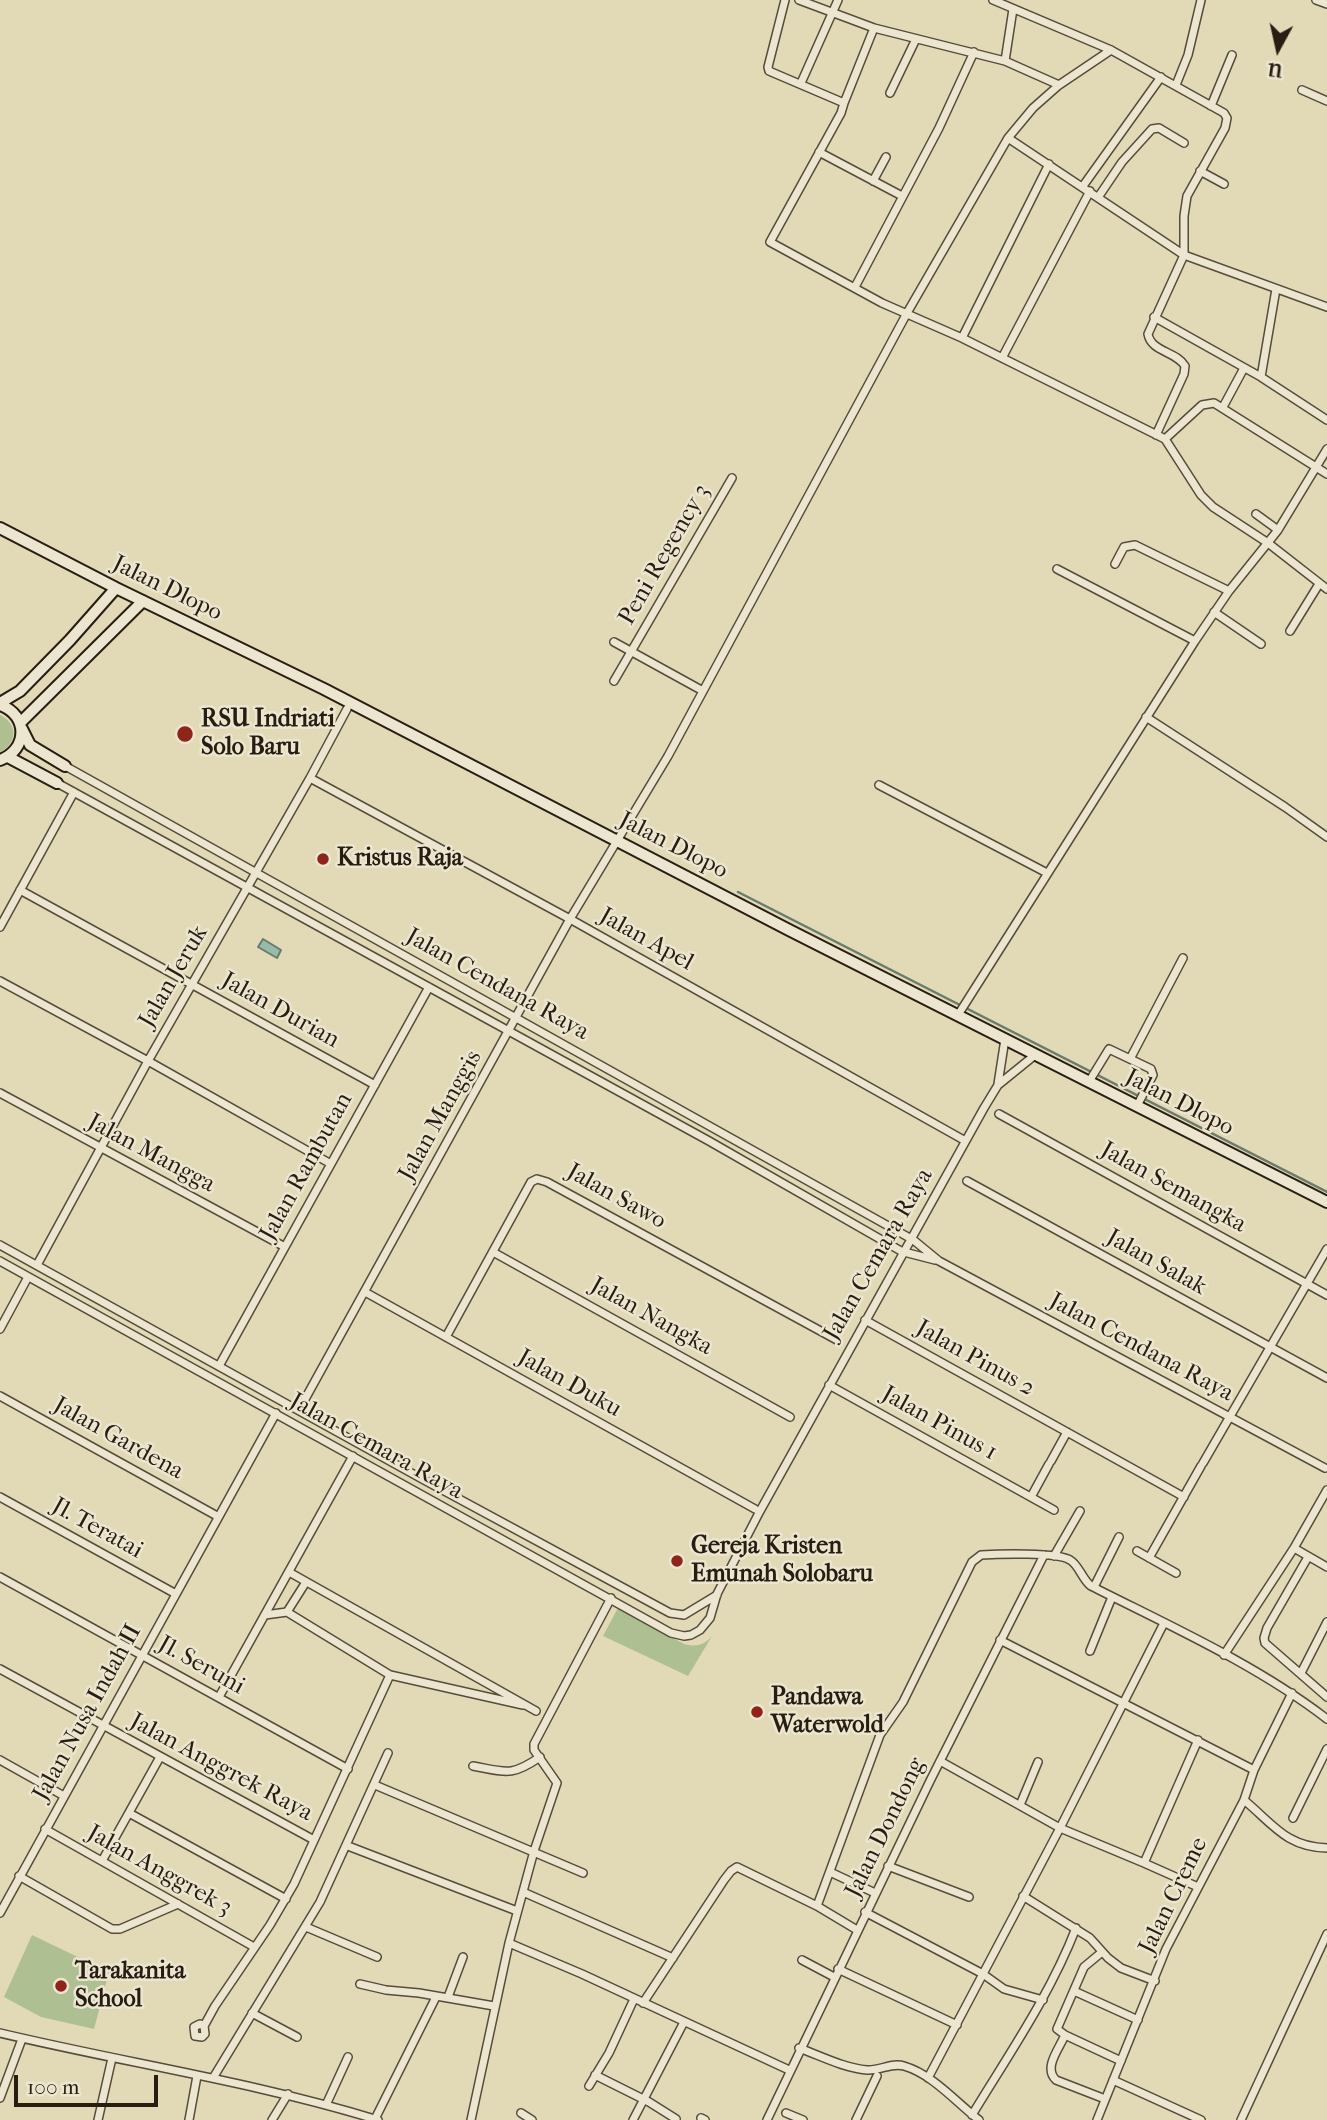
<!DOCTYPE html>
<style>
body{margin:0}
#map{position:relative;width:1327px;height:2120px;overflow:hidden;background:#e2d9b7;font-family:"IM FELL French Canon",serif}
canvas{display:block}
.north{position:absolute;left:1243px;top:14px;width:70px;height:70px;-webkit-text-stroke:5px #ece6d0;paint-order:stroke;rotate:188deg;font-size:19px;font-weight:700;line-height:28px;text-align:center;color:#271d11}
.north::after{content:'';display:block;margin:auto;width:24px;height:32px;background:#271d11;clip-path:polygon(50% 0,100% 100%,50% 72%,0 100%)}
.scale{position:absolute;left:14px;top:2075px;width:144px;height:32px;box-sizing:border-box;border:4px solid #271d11;border-top:0;padding-left:9px;font-size:21px;line-height:24px;white-space:nowrap;color:#271d11;-webkit-text-stroke:5px #ece6d0;paint-order:stroke}
</style>
<div id="map">
<canvas width="1327" height="2120"></canvas>
<div class="north">U</div>
<div class="scale">100 m</div>
</div>
<script>
const ctx = document.querySelector('canvas').getContext('2d');
ctx.lineJoin = 'round';
function fill(path, color) { ctx.fillStyle = color; ctx.fill(path, 'evenodd'); }
function trace(path, color, width, dash) { ctx.strokeStyle = color; ctx.lineWidth = width; ctx.lineCap = dash ? 'butt' : 'round'; ctx.setLineDash(dash || []); ctx.stroke(path); }
function write(font, color, halo, rows, align = 'center') {
  ctx.font = font + ' "IM FELL French Canon",serif'; ctx.lineWidth = 5; ctx.setLineDash([]); ctx.textBaseline = 'middle'; ctx.strokeStyle = halo; ctx.fillStyle = color; for (const [text, x, y, turn = 0] of rows) {
    ctx.save(); ctx.translate(x, y); ctx.rotate((+turn || 0) * Math.PI / 180); ctx.textAlign = isNaN(turn) ? turn : align; if (halo) ctx.strokeText(text, 0, 0); ctx.fillText(text, 0, 0); ctx.restore();
  }
}
const green = new Path2D(`
 M0,715C18,724 18,743 0,752Z
 M618,1608L684,1644C696,1647 703,1646 712,1636L688,1676L603,1636Z
 M32,1935L109,1972L94,2029L41,2017L4,1997Z`);
const water = new Path2D(`
 M263,939L281,950L277,958L258,947Z`);
const stream = new Path2D(`
 M738,892L1327,1192`);
const street = new Path2D(`
 M785,0L768,67L769,71L844,103L841,113L770,242L882,303L962,338L1165,439L1201,495L1213,507L1268,543L1327,589
 M799,0L874,28L1005,61L1059,85
 M993,0L1111,50L1224,113L1227,118L1225,128L1187,196L1184,216V255L1148,334C1151,352 1176,351 1185,366L1184,374L1156,435
 M1316,0L1327,4
 M1005,61L1013,9
 M801,83L838,0
 M1176,85L1188,55L1201,0
 M1302,90L1327,101
 M890,93L916,39
 M844,103L874,28
 M1211,106L1232,55
 M1008,138L1184,255L1327,307
 M819,152L902,196
 M1200,171L1224,184
 M873,181L886,157
 M1083,186L1161,77
 M1099,196L1122,162L1152,129L1159,128L1184,143
 M855,287L939,128L974,52
 M1154,317L1261,377L1327,420
 M962,338L1049,164
 M1002,358L1090,191
 M1261,377L1276,289
 M1223,407L1244,368
 M1165,439L1202,405L1214,403L1327,474
 M1256,514L1278,530
 M1115,564L1124,547L1135,545L1229,591
 M1057,569L1195,641
 M1214,612L1261,644
 M1290,631L1319,584
 M614,642L703,691
 M614,681L732,478
 M1146,717L1285,807L1327,837
 M67,767L908,1237
 M310,778L570,919L962,1139
 M59,784L709,1141L901,1251
 M879,785L1047,873
 M20,890L375,1085
 M0,927L74,792
 M0,981L148,1061L331,1164
 M958,1015L1195,641L1229,591L1278,530L1327,449
 M1130,1059L1183,958
 M1090,1080L1109,1049L1151,1069L1153,1075L1137,1106
 M998,1084L1005,1039
 M0,1093L285,1247
 M999,1114L1327,1295
 M967,1181L1327,1378
 M911,1238L939,1261L1325,1468
 M0,1245L424,1480L670,1613L684,1615L717,1595
 M493,1252L790,1417
 M904,1252L935,1260
 M0,1261L671,1633L684,1636L691,1635L700,1630L710,1618L717,1594L760,1511L984,1108L998,1085L1035,1055
 M37,1265L148,1061L310,778L347,709
 M365,1292L755,1509
 M865,1320L1184,1497
 M0,1329L28,1277
 M446,1337L531,1182L537,1179L547,1182L837,1340
 M219,1366L429,987
 M829,1385L1054,1510
 M0,1396L217,1516
 M299,1410L570,919L668,756L907,313L1008,138L1033,108L1059,85L1111,50
 M1051,1461L1067,1432
 M1203,1463L1327,1249
 M0,1497L176,1594
 M1031,1497L1049,1464
 M1294,1548L1327,1567
 M1137,1551L1176,1573
 M1054,1556L1080,1511
 M1308,1557L1267,1628L1264,1638L1265,1643L1327,1697
 M1149,1558L1201,1466
 M289,1572L536,1711
 M0,1577L348,1769
 M1094,1587L1119,1537
 M287,1612L390,1675
 M265,1615L287,1612L306,1582
 M1000,1640L1254,1770
 M1090,1651L1112,1597
 M1224,1655L1294,1548L1327,1490
 M0,1669L314,1840
 M1301,1673L1327,1622
 M219,1697L353,1456
 M0,1760L64,1796
 M940,1761L1060,1828L1144,1863L1198,1740
 M473,1766C506,1772 511,1777 540,1757
 M375,1785L583,1873
 M1244,1800C1273,1824 1286,1847 1327,1848
 M1020,1805L1038,1762
 M129,1813L286,1899
 M1293,1818L1327,1749
 M45,1829L254,1947
 M348,1846L517,1911
 M102,1861L160,1757
 M1144,1863L1198,1887
 M888,1866L969,1897
 M830,1872L875,1893
 M19,1876L112,1929H120L178,1904
 M523,1892L673,1958
 M1023,1896L1090,1938L1108,1958L1121,1968L1155,1981
 M817,1906L880,1735L903,1702L972,1562L981,1555C997,1554 1058,1552 1070,1560C1079,1565 1082,1579 1091,1586C1170,1626 1257,1665 1327,1719
 M865,1912L983,1974L1004,1989L1043,2000
 M0,1913L276,1413
 M306,1927L377,1957
 M509,1943L582,1974L789,2070
 M1102,1952L1084,1967L1057,2029L1065,2035L1121,2061
 M802,1960L834,1977
 M838,1969L957,2025
 M360,1984L386,1990L419,1993L494,2006
 M1074,1991L1138,2020
 M448,1997L463,1957
 M643,2003L724,1880L731,1871L737,1867L817,1906L857,1930
 M252,2013L297,2037
 M204,2026L200,2024L194,2027L195,2036L202,2037L205,2034L204,2026L215,2006L270,1925L294,1884L390,1675L523,1705
 M0,2033C126,2063 255,2082 378,2120
 M1065,2035C1059,2049 1043,2068 1056,2080L1105,2099
 M799,2048C821,2056 844,2068 867,2070C880,2071 892,2062 904,2066C932,2074 956,2102 979,2120
 M595,2075L649,2102L676,2119
 M213,2078L320,1902L388,1753
 M928,2078L1060,1828L1164,1623
 M1113,2080L1201,2120
 M589,2086L609,2053L634,1999
 M0,2098L22,2039
 M326,2105L348,2057
 M521,2113L532,2120
 M786,2113L803,2120
 M972,2115C1009,2054 1050,1995 1076,1928
 M701,2118L705,2120
 M375,2119L436,1997
 M98,2120L112,2058
 M189,2120L197,2076
 M272,2120L288,2094
 M471,2120L509,1943L534,1851L557,1783L534,1750V1744L611,1598
 M633,2120L684,2022
 M767,2120L930,1781L1044,1555
 M856,2120L877,2076
 M1097,2120L1166,1949L1244,1800L1254,1770L1292,1693
 M1241,2120L1327,1934`);
const secondary = new Path2D(`
 M0,528L116,588L324,689L789,930L1327,1202
 M0,703L20,691L70,640L116,588
 M0,705C29,715 28,750 0,760
 M20,723L143,601
 M22,729L30,745L65,766
 M8,757L57,783`);
const markers = [
 [185,734,9,"#8f2418"],
 [323,859,7,"#8f2418"],
 [677,1561,7,"#8f2418"],
 [757,1712,7,"#8f2418"],
 [61,1986,7,"#8f2418"]
];
const streetNames = [
 ["Peni Regency 3",665,555,-60],
 ["Jalan Dlopo",167,589,26],
 ["Jalan Dlopo",673,846,27],
 ["Jalan Apel",646,940,29],
 ["Jalan Jeruk",174,977,-60],
 ["Jalan Cendana Raya",497,985,29],
 ["Jalan Durian",280,1011,29],
 ["Jalan Dlopo",1179,1103,27],
 ["Jalan Manggis",441,1116,-61],
 ["Jalan Mangga",151,1154,28],
 ["Jalan Rambutan",307,1167,-61],
 ["Jalan Semangka",1173,1188,29],
 ["Jalan Sawo",616,1197,29],
 ["Jalan Cemara Raya",879,1255,-60],
 ["Jalan Salak",1156,1263,29],
 ["Jalan Nangka",651,1317,29],
 ["Jalan Cendana Raya",1141,1348,28],
 ["Jalan Pinus 2",975,1359,29],
 ["Jalan Duku",569,1384,29],
 ["Jalan Pinus 1",939,1424,29],
 ["Jalan Gardena",118,1439,29],
 ["Jalan Cemara Raya",376,1447,29],
 ["Jl. Teratai",97,1529,29],
 ["Jl. Seruni",201,1666,29],
 ["Jalan Nusa Indah II",88,1713,-61],
 ["Jalan Anggrek Raya",221,1768,28],
 ["Jalan Dondong",886,1828,-64],
 ["Jalan Anggrek 3",159,1871,29],
 ["Jalan Creme",1174,1896,-64]
];
const poiNames = [
 ["RSU Indriati",201,720],
 ["Solo Baru",201,748],
 ["Kristus Raja",337,859],
 ["Gereja Kristen",691,1547],
 ["Emunah Solobaru",691,1575],
 ["Pandawa",771,1698],
 ["Waterwold",771,1726],
 ["Tarakanita",75,1972],
 ["School",75,2000]
];
fill(green, '#aec092');
fill(water, '#96bba8');
trace(water, '#6a7c6c', 2);
trace(stream, '#6a7c6c', 2.5);
trace(street, '#564c3a', 10);
trace(secondary, '#271d11', 14);
trace(street, '#ece6d0', 7);
trace(secondary, '#ece6d0', 10);
for (const [x, y, r, color] of markers) { const dot = new Path2D(); dot.arc(x, y, r, 0, 2 * Math.PI); ctx.fillStyle = color; ctx.fill(dot); trace(dot, '#ece6d0', 2.5); }
write('24px', '#271d11', '#ece6d0', streetNames);
write('bold 24px', '#271d11', '#ece6d0', poiNames, 'left');
</script>
